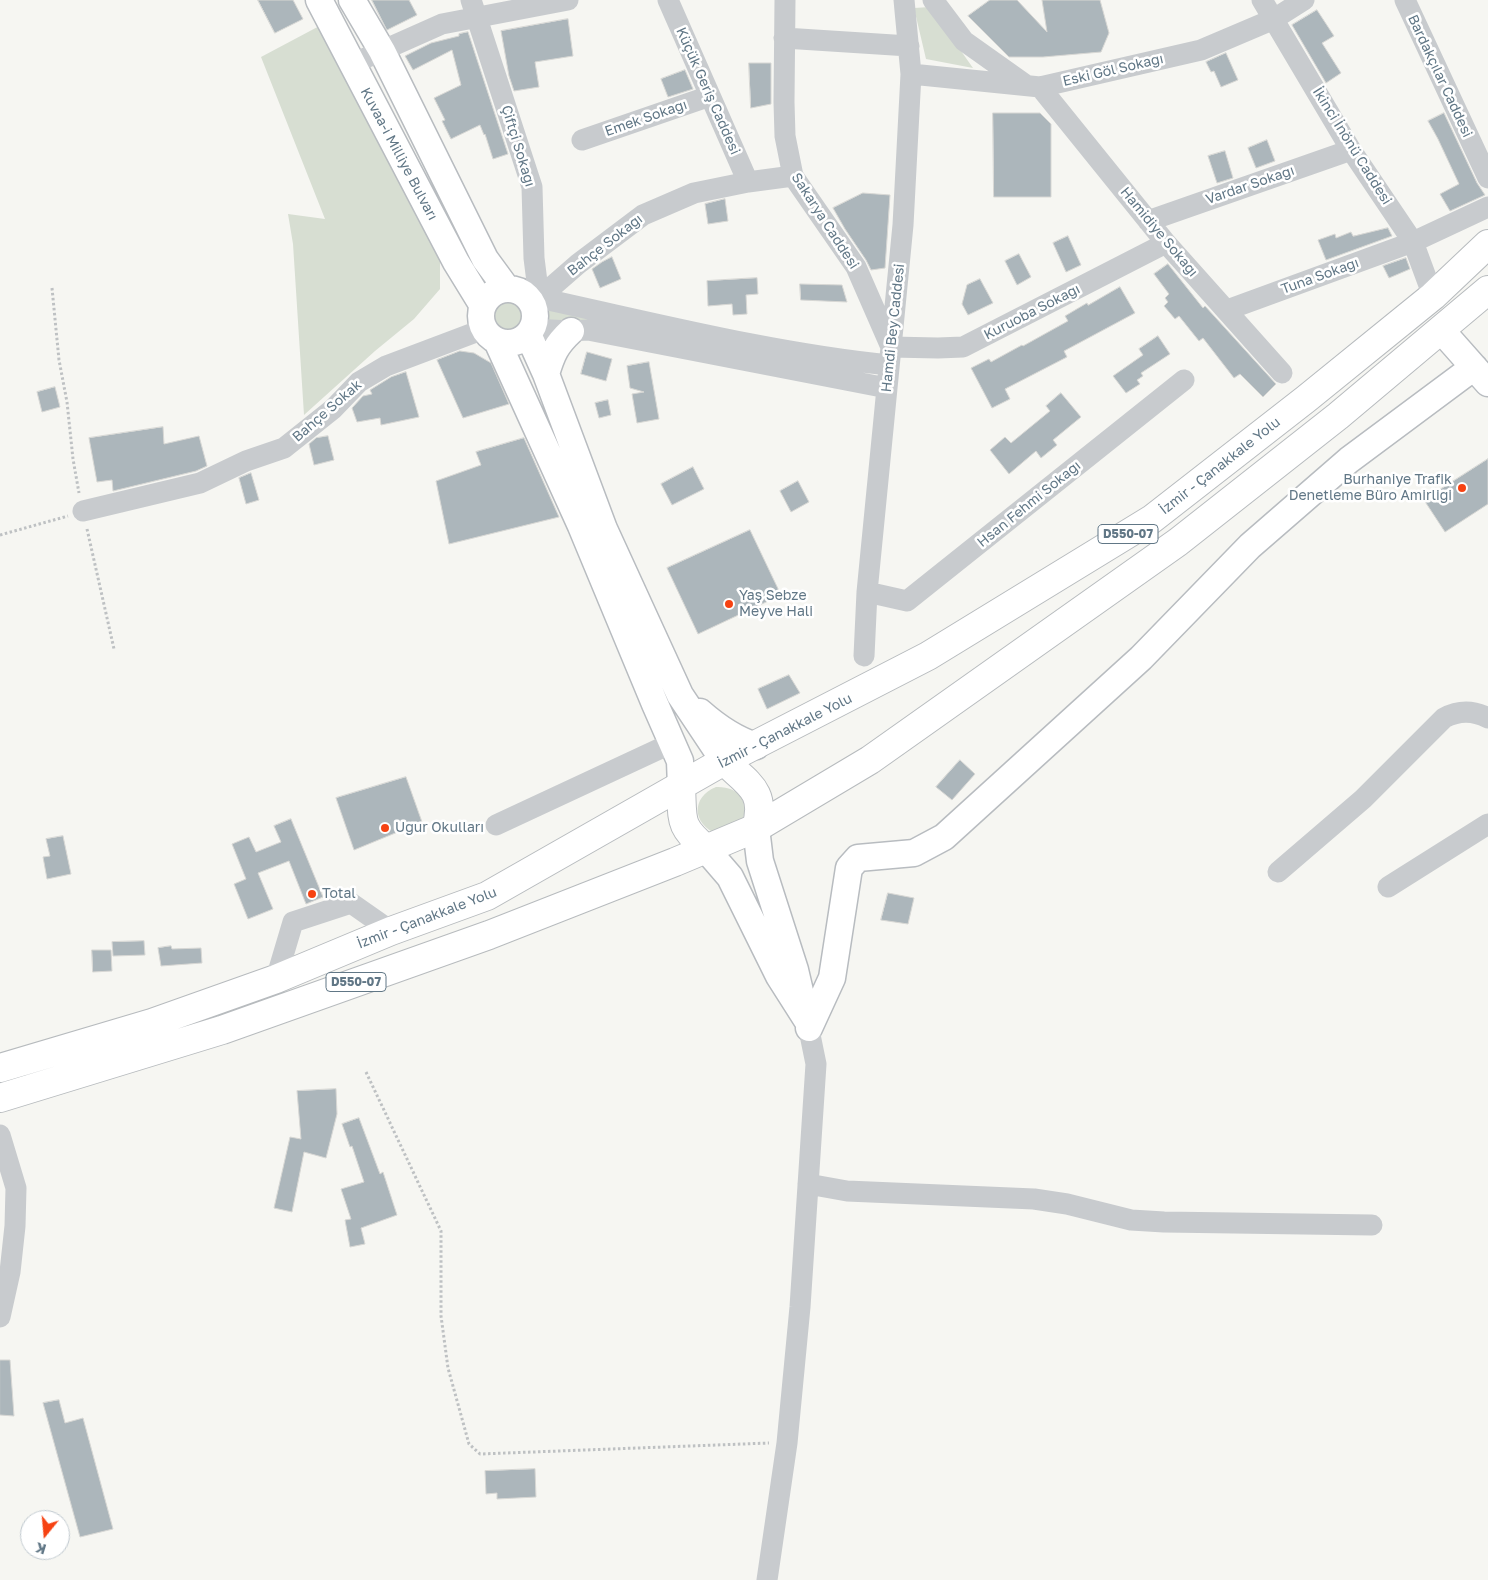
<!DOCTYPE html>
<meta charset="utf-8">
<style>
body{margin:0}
#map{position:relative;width:1488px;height:1580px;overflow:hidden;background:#f6f6f2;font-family:"Golos Text",sans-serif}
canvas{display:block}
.north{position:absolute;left:20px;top:1510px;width:50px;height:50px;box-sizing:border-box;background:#fff;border:1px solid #c0c9cf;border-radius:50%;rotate:197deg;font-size:14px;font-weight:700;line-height:20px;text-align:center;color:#617786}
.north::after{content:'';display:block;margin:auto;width:18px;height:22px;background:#f64212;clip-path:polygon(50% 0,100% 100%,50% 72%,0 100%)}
</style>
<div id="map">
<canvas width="1488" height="1580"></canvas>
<div class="north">K</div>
</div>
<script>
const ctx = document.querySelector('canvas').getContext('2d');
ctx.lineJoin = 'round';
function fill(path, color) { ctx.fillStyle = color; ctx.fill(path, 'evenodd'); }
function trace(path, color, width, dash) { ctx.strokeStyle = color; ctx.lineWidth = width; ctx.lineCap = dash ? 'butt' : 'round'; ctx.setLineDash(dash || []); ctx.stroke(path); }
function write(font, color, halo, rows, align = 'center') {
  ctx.font = font + ' "Golos Text",sans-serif'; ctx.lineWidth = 5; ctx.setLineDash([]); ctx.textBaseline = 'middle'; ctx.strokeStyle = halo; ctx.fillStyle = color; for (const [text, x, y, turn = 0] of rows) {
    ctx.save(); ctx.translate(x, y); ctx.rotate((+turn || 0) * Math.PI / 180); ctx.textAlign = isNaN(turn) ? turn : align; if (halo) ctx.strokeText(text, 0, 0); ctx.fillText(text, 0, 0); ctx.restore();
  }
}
const green = new Path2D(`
 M930,7L973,68L926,59L914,8Z
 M325,23L440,251V289L414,319L375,351L304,415L293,244L288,214L325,219L261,57Z
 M489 315a18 18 0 1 1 36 0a18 18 0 1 1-36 0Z
 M545,305L605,323L549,322Z
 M716,787C738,786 750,801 742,822L717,834C692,824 691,797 716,787Z`);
const building = new Path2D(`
 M258,0H293L303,19L275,33Z
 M372,0H409L417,15L387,30Z
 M990,0H1017L1047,32L1042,0H1100L1109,33L1101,52L1043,57H1009L968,16Z
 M1317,10L1334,36L1322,43L1341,73L1326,83L1292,25Z
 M568,19L573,56L535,62L539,87L514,91L509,76L501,31Z
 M468,32L508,154L493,159L485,134L484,135L480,125L451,139L442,121L445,120L434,98L461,85L452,50L413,70L405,56L431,43L459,36V34Z
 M1226,53L1238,80L1221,87L1214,71L1211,72L1206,62Z
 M749,63H771V104L751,108Z
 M685,70L693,89L668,97L661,79Z
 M993,113H1040L1051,124V197H994Z
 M1444,113L1477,183L1485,195L1450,211L1440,194L1459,184L1438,139L1428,121Z
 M1267,140L1275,161L1256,168L1248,148Z
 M1225,151L1233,178L1217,183L1208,156Z
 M863,193L890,195L885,268L871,270L866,260L845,229L833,208Z
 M725,199L728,221L708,224L705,204Z
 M1388,228L1392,236L1326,260L1318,240L1335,234L1336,238L1351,232L1353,236Z
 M1068,236L1081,265L1066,272L1053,243Z
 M1019,254L1031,277L1017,285L1005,261Z
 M612,257L621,279L600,288L592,269L602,262Z
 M1406,258L1410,269L1389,278L1383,266Z
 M1168,264L1203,308L1205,306L1276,384L1263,397L1240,374L1234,378L1203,338L1199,341L1179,316L1175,319L1164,306L1168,302L1165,298L1169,294L1154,274Z
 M757,278L758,294L746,295L747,314L733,315L732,304L708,306L707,281Z
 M980,279L993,303L968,315L962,304L967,285Z
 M800,284L842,285L847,302L801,300Z
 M1120,287L1135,313L1064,351L1067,357L1005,389L1010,399L992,408L971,368L989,359L991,362L1022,345L1023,346L1068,321L1065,316L1087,303L1088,305Z
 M1158,336L1170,354L1141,373L1143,376L1137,380L1140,384L1126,393L1113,376L1143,355L1139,349Z
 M460,351L474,353L491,363L509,404L463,418L437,360Z
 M587,352L612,359L606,381L581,374Z
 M649,362L659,419L637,423L632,394L644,392L630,388L627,366Z
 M406,372L419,417L381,425L380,418L357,422L352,408L363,396L372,394L370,390L391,377Z
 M55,387L60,407L42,412L37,392Z
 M1061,393L1081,417L1053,440L1057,445L1041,458L1036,451L1009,474L990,450L1005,437L1011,443L1050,411L1046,406Z
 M608,400L611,415L599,418L595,403Z
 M163,427L164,444L199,436L207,466L196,471L113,491L112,480L97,482L89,438Z
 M328,436L334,460L314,465L309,444L316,438Z
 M524,438L559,517L449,544L436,481L481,465L476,452Z
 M1488,459V504L1445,532L1424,500Z
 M693,467L704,489L672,505L661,484Z
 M251,473L259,500L246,504L239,478Z
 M798,481L809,502L791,512L780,491Z
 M750,530L781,595L698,634L667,568Z
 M789,675L800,693L767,709L758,689Z
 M960,760L975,774L952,800L936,787Z
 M406,777L422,822L354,850L336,798Z
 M291,819L323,897L306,904L289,861L258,873L273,909L248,919L234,884L246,879L232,844L249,837L256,852L281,842L274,826Z
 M63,836L71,874L47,879L43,857L50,856L46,839Z
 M888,893L914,898L908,924L881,920Z
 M144,941L145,955L113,956L112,942Z
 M171,946L172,949L201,948L202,963L161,966L158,948Z
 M92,950H111L112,971L93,972Z
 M336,1089L337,1114L326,1158L304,1152L292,1212L274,1208L290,1137L301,1139L297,1091Z
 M359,1118L380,1174L383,1172L397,1215L361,1228L365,1244L350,1247L345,1220L351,1219L341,1189L364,1182L352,1146L350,1147L342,1124Z
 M0,1360H10L14,1416L0,1415Z
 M59,1400L65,1423L83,1418L113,1529L80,1537L43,1403Z
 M535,1469L536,1497L497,1499V1493L486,1494L485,1471Z`);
const path = new Path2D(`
 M52,288L59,360L67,402L73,459L79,493
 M87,529L114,649
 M0,535L68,516
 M366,1072L441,1231V1316L448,1368L469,1444L480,1454L769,1443`);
const minor = new Path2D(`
 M471,0L532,187L534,258L539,298
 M668,0L748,182
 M785,0L784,102L785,136L793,176L856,267L891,347L938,348L963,347L1166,243
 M933,0L964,41L1026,85
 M1262,0L1351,150L1413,242L1433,296
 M1405,0L1488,178
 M784,38L909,46
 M352,64L442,24L568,0
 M911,74L1040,87L1201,50L1274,19L1304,0
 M1040,87L1166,243L1282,373
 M582,140L710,96
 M1148,221L1351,150
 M519,291L539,298C655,323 771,353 889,365
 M539,298L578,264L643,215L694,193L748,182L793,176
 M1227,310L1413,242L1488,207
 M531,329L571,331L588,330L887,388
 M83,511L200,483L246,461L284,448L333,409L359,382L386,366L484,329
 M867,592L907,601L1184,380
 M864,656L867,592L903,225L911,74L904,0
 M496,825L672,743
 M1278,872L1363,799L1444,718C1459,710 1473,710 1488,718
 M1388,887L1488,824
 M276,979L293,922L351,903L391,931
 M0,1135L16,1188L15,1226L10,1272L0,1317
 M808,1184L847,1191L1034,1199L1067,1204L1131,1220L1164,1222L1372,1225
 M767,1580L787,1443L800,1307L816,1064L807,1020`);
const major = new Path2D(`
 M319,0L456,262L483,306
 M352,0L382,51L485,259L507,289
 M481 316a27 27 0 1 1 54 0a27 27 0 1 1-54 0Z
 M1441,330L1488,383
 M528,334L546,374L604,529L680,695L724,761
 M497,341L581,526L655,704L680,761L681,787
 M546,374C552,354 556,345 571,331
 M700,712C717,727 734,739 756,746
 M756,828L760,861L795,970L802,1000
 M705,848L730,877L779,976L807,1020
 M809,1028L832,978L849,868L858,858L914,853L944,837L1141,658L1250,546L1349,460L1474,367`);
const highway = new Path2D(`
 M724,761C748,784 767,791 756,828
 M681,787C683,820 678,825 705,848
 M0,1068L152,1023L276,979L391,931L487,896L724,761L928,656L1152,519L1306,399L1433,296L1488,244
 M0,1098L222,1030L489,935L675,862L756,828L870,760L1178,542L1338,416L1488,290`);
const markers = [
 [1462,488,5,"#f64212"],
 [729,604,5,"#f64212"],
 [385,828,5,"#f64212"],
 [312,894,5,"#f64212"]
];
const shields = [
 [1128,534,60],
 [356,982,60]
];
const shieldNames = [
 ["D550-07",1128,534],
 ["D550-07",356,982]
];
const streetNames = [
 ["Eski Göl Sokağı",1113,70,-13],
 ["Bardakçılar Caddesi",1440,76,65],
 ["Küçük Geriş Caddesi",708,91,66],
 ["Emek Sokağı",646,118,-19],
 ["Çiftçi Sokağı",518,146,73],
 ["İkinci İnönü Caddesi",1352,146,58],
 ["Kuvaa-i Milliye Bulvarı",399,154,62],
 ["Vardar Sokağı",1250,185,-19],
 ["Sakarya Caddesi",825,221,57],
 ["Hamidiye Sokağı",1159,232,50],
 ["Bahçe Sokağı",605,245,-38],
 ["Tuna Sokağı",1320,276,-20],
 ["Kuruoba Sokağı",1032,312,-27],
 ["Hamdi Bey Caddesi",893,328,-84],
 ["Bahçe Sokak",327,411,-41],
 ["İzmir - Çanakkale Yolu",1220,466,-38],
 ["Hsan Fehmi Sokağı",1029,504,-39],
 ["İzmir - Çanakkale Yolu",785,731,-27],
 ["İzmir - Çanakkale Yolu",427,918,-21]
];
const poiNames = [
 ["Burhaniye Trafik",1452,480,"right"],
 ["Denetleme Büro Amirliği",1452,496,"right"],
 ["Yaş Sebze",739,596],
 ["Meyve Hali",739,612],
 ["Uğur Okulları",395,828],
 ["Total",322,894]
];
fill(green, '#d7ded2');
fill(building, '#acb6bb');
trace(building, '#d7d7d4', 1);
trace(major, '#b8bcc0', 29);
trace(highway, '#b7bbbe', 30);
trace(path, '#bec1c3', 3, [2.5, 2.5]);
trace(minor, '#c8cbce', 21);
trace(major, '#fff', 26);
trace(highway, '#fff', 28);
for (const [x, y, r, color] of markers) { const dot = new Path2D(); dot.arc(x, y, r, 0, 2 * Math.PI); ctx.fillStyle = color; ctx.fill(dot); trace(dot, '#fff', 2); }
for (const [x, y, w] of shields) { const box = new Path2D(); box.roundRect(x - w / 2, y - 9.5, w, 19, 4); ctx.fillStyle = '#fff'; ctx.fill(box); trace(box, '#617786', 1); }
write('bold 12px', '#617786', null, shieldNames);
write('14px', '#617786', '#fff', streetNames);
write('14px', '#617786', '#fff', poiNames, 'left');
</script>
